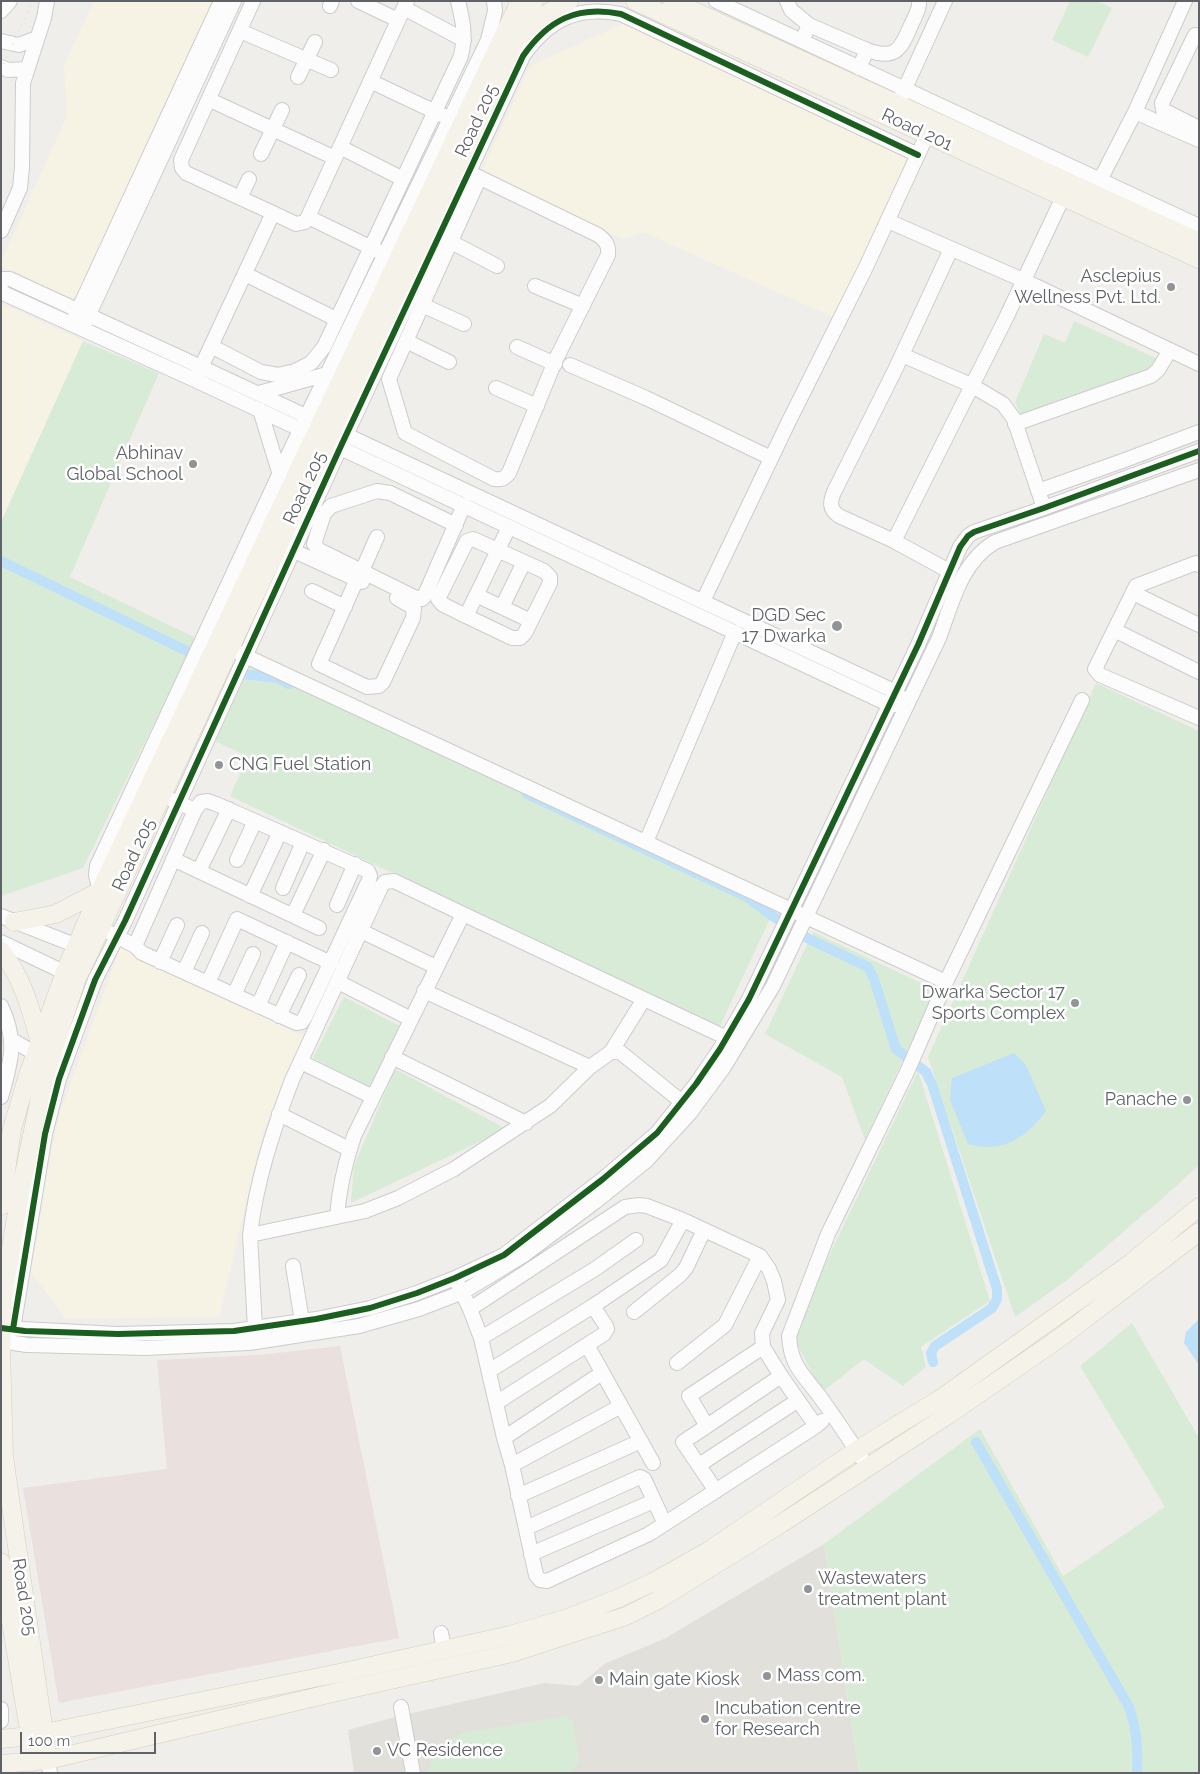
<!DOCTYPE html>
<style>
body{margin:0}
#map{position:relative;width:1200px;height:1774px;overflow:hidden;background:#efeeea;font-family:Raleway,sans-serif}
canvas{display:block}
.frame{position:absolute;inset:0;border:2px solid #5f6368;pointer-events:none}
.scale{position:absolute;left:20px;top:1732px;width:136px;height:22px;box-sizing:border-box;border:2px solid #5f6368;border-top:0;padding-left:6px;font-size:15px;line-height:18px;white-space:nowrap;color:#5f6368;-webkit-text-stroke:4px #fff;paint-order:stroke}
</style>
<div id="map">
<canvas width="1200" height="1774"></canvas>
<div class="frame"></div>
<div class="scale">100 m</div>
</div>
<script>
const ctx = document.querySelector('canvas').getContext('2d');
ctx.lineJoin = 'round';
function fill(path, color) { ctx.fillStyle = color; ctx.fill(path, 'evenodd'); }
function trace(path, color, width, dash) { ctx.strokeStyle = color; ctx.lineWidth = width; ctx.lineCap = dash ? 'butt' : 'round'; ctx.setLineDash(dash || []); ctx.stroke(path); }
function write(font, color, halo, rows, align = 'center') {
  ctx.font = font + ' Raleway,sans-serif'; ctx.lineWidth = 5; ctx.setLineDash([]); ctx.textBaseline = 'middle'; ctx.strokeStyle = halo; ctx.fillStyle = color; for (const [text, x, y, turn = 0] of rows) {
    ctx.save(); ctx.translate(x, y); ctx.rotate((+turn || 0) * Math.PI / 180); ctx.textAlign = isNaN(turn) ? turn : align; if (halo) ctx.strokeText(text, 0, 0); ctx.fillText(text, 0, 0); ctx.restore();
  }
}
const commercial = new Path2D(`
 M94,1H230L87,305L1,266V262L67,116L64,66Z
 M629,21L910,157L837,319L643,232L623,239L480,175L530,66Z
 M1,303L83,341L1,522Z
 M121,946L303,1036L263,1132L219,1317L66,1319L31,1272L52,1148L61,1110Z`);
const education = new Path2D(`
 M824,1544L859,1773H354L348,1730L399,1716L545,1683L578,1686L606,1663L664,1639Z`);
const medical = new Path2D(`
 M340,1346L399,1638L59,1703L23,1488L167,1469L157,1360L259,1355Z`);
const green = new Path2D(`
 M1070,1H1097L1112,8L1088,57L1052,40Z
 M1074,321L1158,359L1151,370L1021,415L1015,402L1044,334L1065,343Z
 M83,341L159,373L70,577L196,638L83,868L1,896V522Z
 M253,659L776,906L719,1028L230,796L248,757L215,741Z
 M1096,683L1199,731V1165L1163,1198L1067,1280L1015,1317L928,1057Z
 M813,932L936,990L865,1140L842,1077L765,1034Z
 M344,997L402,1027L371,1088L313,1058Z
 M395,1069L506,1129L351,1203L354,1166Z
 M918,1071L990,1301L921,1347L926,1367L903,1386L864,1359L822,1392L794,1339L813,1289Z
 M1132,1323L1199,1438V1773H859L824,1544L980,1429L1063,1576L1165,1507L1080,1366Z
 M567,1716L573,1722L579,1762L570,1773H428C434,1751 443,1741 464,1733Z`);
const water = new Path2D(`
 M1014,1053L1026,1065L1046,1111C1026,1138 1002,1154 968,1144L950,1100L952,1078Z
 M1199,1319V1365L1184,1343L1186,1332Z`);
const canal = new Path2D(`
 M1,561L191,653
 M242,674L278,678L289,684
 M527,794L747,897L771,915L809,939L868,967L874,979L896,1049L926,1072L932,1084L997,1289V1299L992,1308L935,1346L931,1353L933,1362
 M976,1442L1129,1707C1137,1730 1138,1749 1137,1773`);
const minor = new Path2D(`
 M358,1L398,20
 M716,1L1199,226
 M787,1L791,10L809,25L805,34
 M330,6L332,1
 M404,8L464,40
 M1,11L10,1
 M809,25L867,50
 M240,31L331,70
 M1195,35L1162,103L1163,110L1199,128
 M1,41L19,45L37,38
 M1,67L8,70L27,69
 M859,68L867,50C897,61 901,48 912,23C915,16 920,9 919,1
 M298,77L315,42
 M370,81L444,116
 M901,97L945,1
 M210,100L335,158
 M1135,112L1199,140
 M340,147L403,179
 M261,154L282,110
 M462,169L598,235C606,241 609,245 608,255L556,359L509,473C504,479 501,480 494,479L405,433L389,379L479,179
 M1096,188L1135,112L1185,1
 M240,198L249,179
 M273,213L296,224L305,222L308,217L378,251
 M308,217L407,1
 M888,221L1023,280L1199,364
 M1,231L20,188L22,167L23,83L44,18L47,1
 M451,242L497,266
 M245,274L336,319
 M1,279H10L201,367L896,692L902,699
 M535,286L583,306
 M1,290L5,294L195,380L890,705H899
 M422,305L464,324
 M75,317L221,1
 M85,323L234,1
 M406,341L449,362
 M211,346L261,372L278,375L295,371L311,363L324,347L461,56C466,34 463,22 458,1
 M517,347L555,364
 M902,355L971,385L1003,404L1014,419L1044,508
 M570,365L646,398L771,458
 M198,374L273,213L186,173L182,168L181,160L253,1
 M496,388L537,406
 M259,393L327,374
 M260,410L280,475
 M1015,424L1151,376L1158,370L1170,350
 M1038,491L1125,460L1199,432
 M456,525L390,493L377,491L331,506L324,514L314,544L319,550L414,597L422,599L424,597L464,505
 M894,541L1006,318L1063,197
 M294,551L362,582
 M1199,565L1196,563L1136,586L1095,669L1100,675L1199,718
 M362,571L377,537
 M949,571L894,541L839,516C829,509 830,502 834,492L895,370L951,249
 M357,579L319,664L367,687L379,686L383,682L413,618L414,608L397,598
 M312,591L345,607
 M1133,593L1199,625
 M476,595L531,621
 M703,601L789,421L866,267L927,135
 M502,607L524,562
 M466,616L442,604L438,599L467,541L473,539L544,571L550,577V583L525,633L520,638H512L466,616C481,586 495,556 509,527
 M1114,630L1199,672
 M239,653L946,982
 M646,842L735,632
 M173,859L319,928
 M237,860L255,821
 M199,871L229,809
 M283,888L303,842
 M100,891L96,875L97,866L292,447L488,40L495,11L494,1
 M250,896L280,832
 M337,905L355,864
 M293,915L324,850
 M1,916L77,946L84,950
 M361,931L436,967
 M110,933L135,946L142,953L296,1023L302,1022L305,1017L369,880L370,876L368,871L216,804L208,801L201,802L195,810L172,800
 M1,942L72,976
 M135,946L195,810
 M160,962L177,925
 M184,972L202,933
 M338,982L411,1019
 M208,983L237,919L331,963
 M424,991L590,1067
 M234,995L253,954
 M1,1006C18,1041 11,1062 1,1097
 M258,1006L287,942
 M279,1016L299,975
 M12,1040L36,1054
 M611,1052L644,999
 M392,1057L526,1123
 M301,1062L373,1097
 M279,1114L349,1149
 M337,1217C339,1188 345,1163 354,1136L463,914L727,1038
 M250,1235C256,1182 273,1130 292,1080L381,887L385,882L394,881L463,914
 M293,1266L302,1321
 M458,1284L470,1309L481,1338L504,1438L512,1465L536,1575L540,1580L547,1581L649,1534L816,1426
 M593,1306L661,1260L683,1220
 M470,1309L625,1207L639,1205L647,1206L683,1220L760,1256L769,1269L774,1281L778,1300L762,1333L763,1347
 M634,1312L680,1275L686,1268L704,1230
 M4,1328L118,1334L234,1331L316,1319L370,1308L417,1293L455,1278L504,1255L603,1179L657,1133L696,1084L720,1049L749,999L918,645L960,547L968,536L974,532L1044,508L1199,451
 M255,1328L250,1235L365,1211L398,1198L454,1169L550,1106L590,1067L611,1052H620L682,1102
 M13,1329L45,1134L59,1079L95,980L125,921L340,448L523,56C548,20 577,5 621,14L918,155
 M481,1338L595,1269L636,1240
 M1,1341L27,1345L146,1348L249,1343L359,1326L419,1309L463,1292L524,1255L595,1202L646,1161L690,1113L724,1067L773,986L939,638C952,603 961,562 995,542L1199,470
 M677,1363L725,1325L760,1256
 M489,1371L593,1306L606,1326L607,1329L604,1334L496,1403
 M621,1406L653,1463
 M707,1426L781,1376L816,1426L822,1421
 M504,1438L602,1373
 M512,1465L621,1406L587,1345
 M699,1465L797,1401
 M867,1466C851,1442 835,1417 817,1393C801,1372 791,1365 789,1336L828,1234L907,1072L946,982L1082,700
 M716,1491L683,1442L707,1426L689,1396L763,1347L781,1376
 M518,1496L641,1441
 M526,1528L640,1477L644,1479L665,1524
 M531,1554L654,1501
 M441,1633L444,1649
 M401,1707L413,1773
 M1,1709V1721
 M48,1760L50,1773`);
const major = new Path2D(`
 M635,1L1199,259
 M672,1L1199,242
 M523,34L539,18L569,1
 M14,922L56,914L100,891
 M1,951C23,978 31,1010 40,1043
 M1,1206L12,1129L27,1078L65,972L100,891L520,1
 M1,1562L30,1736L32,1762
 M1,1739L30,1736L339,1673L510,1635L568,1618L619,1598L653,1582L708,1551L857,1450L940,1399L1131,1263L1199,1207
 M48,1760L4,1457L1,1351L3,1298L20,1193L43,1083L64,1017L77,978L89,953L230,648L534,1
 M1,1764L48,1760L341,1691L512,1653L626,1616L658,1600L779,1525L948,1415L1061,1337L1199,1232`);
const rail = new Path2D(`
 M1,70L33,1`);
const cycleway = new Path2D(`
 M1,1328L25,1331L118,1334L234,1331L316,1319L370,1308L417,1293L455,1278L504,1255L603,1179L657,1133L696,1084L720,1049L749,999L918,645L960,547L968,536L974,532L1044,508L1199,451
 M13,1329L45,1134L59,1079L95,980L125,921L340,448L523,56C548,20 577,5 621,14L918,155`);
const markers = [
 [1171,287,5,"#919496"],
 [193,464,5,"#919496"],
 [837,626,6,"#919496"],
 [219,765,5,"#919496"],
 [1075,1003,5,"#919496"],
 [1187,1100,5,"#919496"],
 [808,1589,5,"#919496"],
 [767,1676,5,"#919496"],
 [599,1680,5,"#919496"],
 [705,1719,5,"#919496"],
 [377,1751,5,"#919496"]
];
const streetNames = [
 ["Road 205",477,121,-65],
 ["Road 201",917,130,25],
 ["Road 205",305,488,-65],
 ["Road 205",134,855,-65],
 ["Road 205",24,1597,81]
];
const poiNames = [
 ["Asclepius",1161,277,"right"],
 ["Wellness Pvt. Ltd.",1161,298,"right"],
 ["Abhinav",183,454,"right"],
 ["Global School",183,475,"right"],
 ["DGD Sec",826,616,"right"],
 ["17 Dwarka",826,637,"right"],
 ["CNG Fuel Station",229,765],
 ["Dwarka Sector 17",1065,993,"right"],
 ["Sports Complex",1065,1014,"right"],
 ["Panache",1177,1100,"right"],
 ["Wastewaters",818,1579],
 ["treatment plant",818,1600],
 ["Mass com.",777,1676],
 ["Main gate Kiosk",609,1680],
 ["Incubation centre",715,1709],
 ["for Research",715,1730],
 ["VC Residence",387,1751]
];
fill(commercial, '#f7f3e4');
fill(education, '#e2e0da');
fill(medical, '#eae0de');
fill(green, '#d8ebd6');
fill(water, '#bfe0f9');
trace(canal, '#bfe0f9', 10);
trace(minor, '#cbcccc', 16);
trace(major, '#d7ceb8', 19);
trace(minor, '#fdfcfc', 14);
trace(major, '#f4f2e9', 18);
trace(rail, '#e4e4e4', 2.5, [1, 6]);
trace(cycleway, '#1b5e20', 6);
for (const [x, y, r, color] of markers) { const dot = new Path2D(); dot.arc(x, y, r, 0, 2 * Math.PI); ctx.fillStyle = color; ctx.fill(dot); trace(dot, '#fff', 2); }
write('18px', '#5f6368', '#fff', streetNames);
write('18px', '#5f6368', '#fff', poiNames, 'left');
</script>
